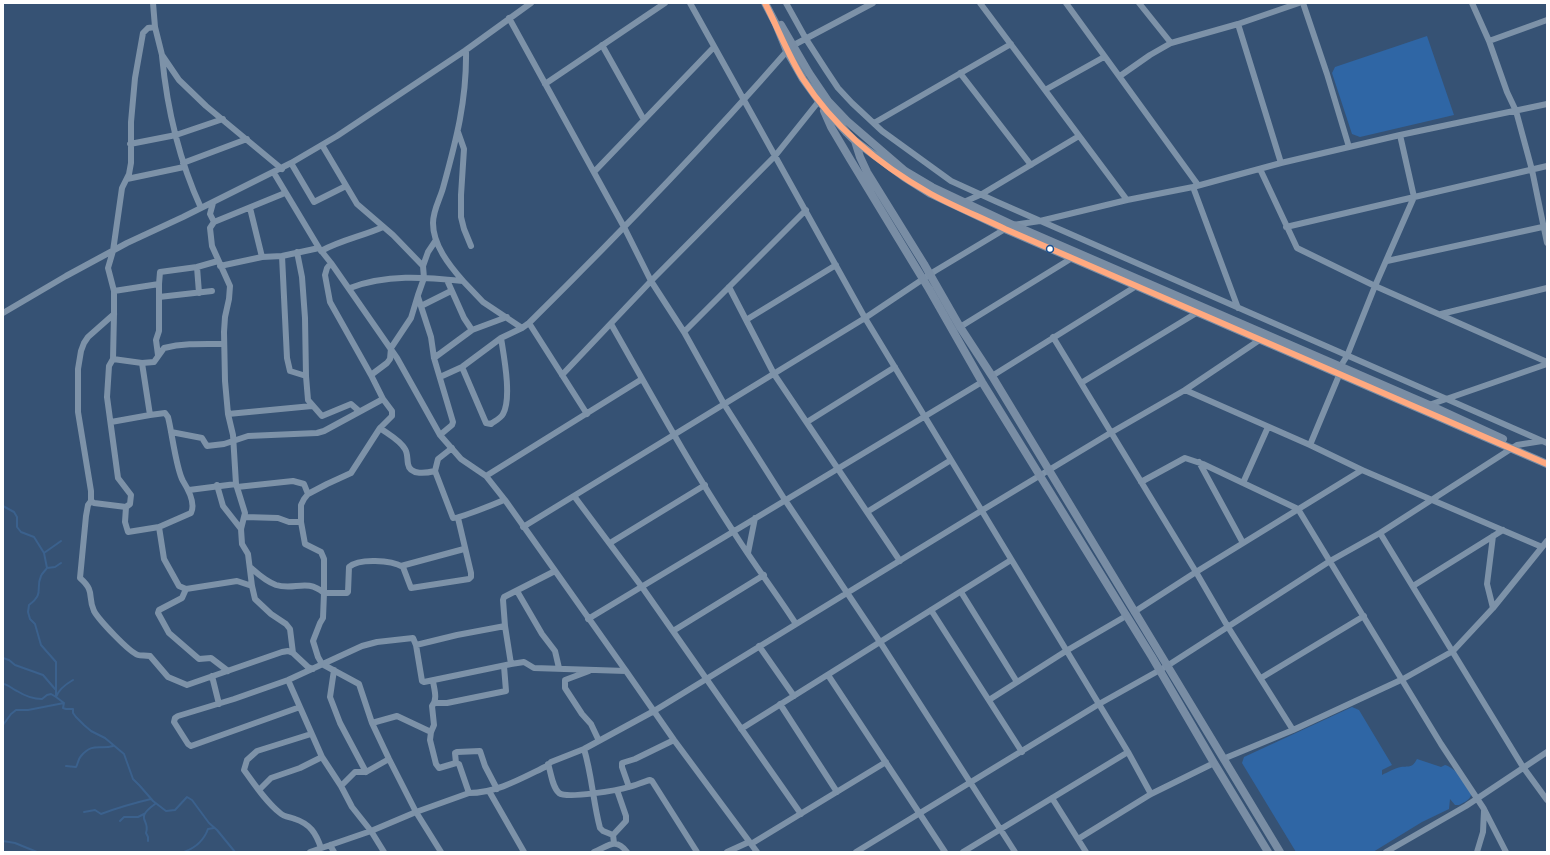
<!DOCTYPE html>
<style>
body{margin:0}
#map{position:relative;width:1550px;height:855px;overflow:hidden;background:#365274;font-family:"Varela Round",sans-serif}
canvas{display:block}
.frame{position:absolute;inset:0;border:4px solid #fff;pointer-events:none}
</style>
<div id="map">
<canvas width="1550" height="855"></canvas>
<div class="frame"></div>
</div>
<script>
const ctx = document.querySelector('canvas').getContext('2d');
ctx.lineJoin = 'round';
function fill(path, color) { ctx.fillStyle = color; ctx.fill(path, 'evenodd'); }
function trace(path, color, width, dash) { ctx.strokeStyle = color; ctx.lineWidth = width; ctx.lineCap = dash ? 'butt' : 'round'; ctx.setLineDash(dash || []); ctx.stroke(path); }
const green = new Path2D(`
 M1427,36L1454,115L1360,137L1352,134L1332,73L1335,67Z
 M1352,707L1359,710L1392,765L1382,770V775C1388,772 1395,768 1401,767C1410,766 1412,768 1417,759L1441,767L1445,765C1454,767 1472,786 1471,795C1470,800 1463,803 1459,805H1455L1450,799L1449,809L1422,822L1373,852H1296L1242,763L1244,757Z`);
const stream = new Path2D(`
 M3,506L14,512L17,517V527L21,532L34,537L44,553L47,568C45,571 42,573 41,576C35,589 45,593 29,605L28,612L30,619L35,624L41,645L56,662V697L64,703L63,708L66,709H73V713L76,717L84,725L91,731L105,738L124,754L133,779L140,786L153,801L166,811L175,810L187,797L192,800L209,823L217,830L235,852
 M44,553L61,541
 M47,568L55,567L61,563
 M3,658L9,660L15,665L43,675L55,689
 M3,684C8,684 12,689 17,691C25,696 34,699 42,699L47,695L51,694L56,697C59,689 66,684 73,680
 M3,725L11,714L16,710H28L64,703
 M66,766L76,767C78,764 78,759 81,756C93,742 100,750 113,746
 M84,812L95,810L101,814C117,808 134,803 151,799
 M120,821L124,817H138L144,814
 M3,841L15,843L37,852
 M148,841V837L146,833C151,819 133,820 155,804
 M184,852C195,848 204,840 208,829L214,828`);
const street = new Path2D(`
 M153,3L155,27L162,55L179,80L206,106L282,169
 M690,3L865,318L1128,752L1151,794
 M786,3L806,39L826,70L838,88L852,103L882,131L951,181L995,201L1547,443
 M980,3L1127,200
 M1066,3L1198,185
 M1139,3L1171,43
 M1303,3L1327,74L1349,147
 M1472,3L1489,41L1507,92L1516,111L1532,170L1547,243
 M509,18L624,227L651,281L684,332L724,404L785,500L880,642L1015,852
 M1238,24L1281,163
 M1489,41L1547,20
 M602,45L644,120
 M792,46L873,3
 M162,56C167,109 179,160 201,208
 M960,73L1031,165
 M1120,76L1150,55L1171,43L1238,24L1299,3
 M545,84L665,3
 M1045,90L1104,57
 M874,123L1011,44
 M458,132L464,149L461,195V217L464,229L471,246
 M130,144L176,135L223,119
 M322,145L357,204L393,235L423,266
 M183,163L247,139
 M291,163L314,202L346,186
 M1260,169L1297,248L1375,286L1547,362
 M594,172L714,47
 M274,173L319,248L331,263L397,358L440,435L461,459L486,476L505,500L626,671L674,740L757,852
 M127,179L184,167
 M1193,187L1238,308
 M964,202L982,194L1079,136
 M213,203L210,214L214,222L210,228L212,246L230,286L229,299L225,317L224,332L225,381L228,414L233,435L236,484L245,513L241,529L242,544L248,554L252,586L255,599L271,614L286,624L290,629L293,653L308,667L313,669
 M250,208L262,257
 M214,222L285,193
 M1286,227L1547,166
 M436,240L428,252L423,266L424,278L418,295L411,318L391,348L390,359L387,363L371,375L383,399L392,411V416L380,428L351,473L327,484L308,494L304,499L301,505V522L305,544L321,552L324,559V593H347L348,592L349,567C359,558 391,560 403,567L411,588L469,579L471,577V573L458,518
 M321,251C341,240 363,236 383,227
 M297,252L302,277L305,318L306,376L308,400L322,416L351,404L359,411
 M282,256L287,358L290,371L306,376
 M1387,261L1547,226
 M331,263L327,268L325,275L330,302L371,375
 M220,266L262,257L282,256L319,248
 M447,280L464,318L472,330
 M463,281C449,265 433,245 433,223C433,210 440,199 443,188C456,141 467,100 466,50
 M159,284L160,272L197,267
 M729,287L774,374L900,561
 M350,288C386,274 424,277 463,281L483,302L522,328
 M114,291L159,284V331L156,340L158,355
 M199,293L197,267L218,261
 M159,297L212,291
 M418,297L431,337L434,358L453,422L452,425L440,435
 M421,306L451,291
 M3,313L66,276L127,243L183,217L291,163L337,136L466,50L531,3
 M1441,314L1547,288
 M746,320L836,265
 M529,323L587,414
 M611,324C651,394 689,464 733,531C753,563 776,593 796,624
 M960,327L1072,258
 M684,332L806,210
 M1053,337L1196,572L1228,627L1293,730
 M434,358L472,330L507,317
 M113,359L142,363L150,415L165,413L168,417C172,432 176,469 183,481C188,489 196,503 191,513L159,527L128,532L125,522L126,507L94,503L91,501V491L78,412V369L81,351L84,343L88,337L114,314
 M142,363L154,362L164,348C184,343 203,344 224,344
 M462,367L486,423L491,424C495,421 501,418 503,414C512,398 504,357 501,338
 M562,375L651,281L775,156L819,101
 M992,376L1138,285
 M440,377L462,367L501,338L522,328L529,323C618,235 705,145 787,51
 M1081,383L1198,312
 M1185,390L1310,445L1362,470L1542,547
 M1429,405L1547,364
 M228,414L312,406
 M111,422L150,415
 M807,422L895,367
 M380,428C388,434 400,440 405,449C408,454 407,459 408,464C410,476 427,473 435,471
 M171,432L202,438L207,446L224,444L248,436L317,433L324,431L383,399
 M1310,445L1340,373V367L1347,356L1375,286L1414,197L1400,135
 M452,448L438,459L435,471L453,518C458,519 497,503 504,500
 M1199,462L1243,543
 M486,476L642,379
 M1141,482L1185,458L1203,464L1298,509L1441,744L1484,809L1506,852
 M1243,483L1268,427
 M217,485L223,506L241,529
 M237,487L293,481L304,484L308,494
 M189,490L236,484
 M574,496L642,587L801,814
 M91,501L88,505L86,516L80,578C96,592 87,596 94,611C99,620 129,652 138,655C141,656 146,655 150,656L168,677L187,685L282,652L288,651L293,653
 M126,507L130,504L131,495L118,478L107,397L109,366L113,359L114,314V291L108,268L113,251L122,188L129,174L131,163V122L135,78L143,33L148,28L155,27
 M867,512L951,460
 M245,517L278,518L289,522H301
 M159,527L164,559L179,586L186,589L237,581L252,586
 M523,527L865,318L935,271L1005,229L1013,225L1040,221L1127,200L1193,187L1281,163L1400,135L1547,104
 M1380,533L1523,767L1547,800
 M610,543L705,485
 M748,553L755,518
 M401,566L464,549
 M250,567C258,574 265,581 276,585C295,591 306,578 324,593L323,618L320,623L313,641L318,657L322,664L359,684L372,723L389,759L416,812L441,852
 M1413,586L1503,530
 M186,589L182,598L159,610L158,613L169,633L199,659L211,658L228,671
 M517,591L542,634L555,651L559,668
 M961,592L1017,682
 M1493,608L1487,584L1493,536
 M931,610L1022,752
 M1134,612L1196,572L1362,470
 M588,619L982,382
 M505,626L503,600L504,597L555,571
 M673,631L764,575
 M416,645L422,681L424,682L511,664
 M759,646L794,696
 M334,670L330,697L340,723L366,772H355L341,786
 M589,671L565,680V688L582,714L591,724L599,741
 M828,675L945,852
 M212,676L219,704
 M1261,678L1364,616
 M288,680L322,757L341,786L352,807L371,831L384,852
 M433,681C434,689 438,699 432,706L434,725L431,732L430,740L436,764L439,768L456,763L459,764L469,793
 M989,700L1066,651L1126,616
 M434,703H447L506,691L504,666
 M780,704L837,792
 M300,707L191,746L188,744L174,722L175,718L178,716L234,699L288,680L362,646L377,642L413,638L416,645L457,635L505,626L511,664L524,662L534,668L626,671
 M372,723L397,716L431,732
 M741,729L1011,560
 M311,734L257,751L247,760L244,770C255,785 266,802 280,813C284,817 290,817 295,819C310,824 316,833 321,848
 M584,749C592,775 593,802 600,828L603,831L613,835L614,843
 M1223,759L1293,730L1403,679L1453,651L1493,608L1547,541
 M456,763L455,753L457,752L480,751L485,766L497,789
 M548,764C551,772 552,787 559,793C567,799 619,790 629,787C636,785 643,782 650,780L652,781L697,852
 M366,772L389,759
 M629,787L622,767V763L635,759L674,740
 M259,790L271,778L300,768L322,757
 M489,791L524,852
 M1052,798L1086,852
 M613,835L626,821V816L617,790
 M1078,839L1151,794L1214,763
 M751,844L886,762
 M330,845L334,852
 M310,852L371,831L416,812L469,793C497,793 522,778 547,766L551,762L584,749L654,711L981,511L1112,432L1185,390L1261,339
 M594,852C609,846 615,837 627,852
 M727,852L749,842
 M856,852L1099,704L1167,666L1330,561L1380,533L1517,445L1542,441
 M963,852L1128,752
 M1386,852L1466,806L1547,752
 M1477,852L1483,832L1484,811`);
const secondary = new Path2D(`
 M765,3L776,24L787,51L803,79L819,101L847,133L855,141L904,177L931,194L1005,229L1547,464
 M781,25L809,73L828,101L847,121L905,171L932,187L1013,225L1429,405L1503,439
 M824,111L831,127L850,159L929,289L982,382L1152,657L1214,763L1268,852
 M855,141L860,157L867,172L924,264L960,327L992,376L1280,852`);
const bus1 = new Path2D(`
 M765,3C778,28 788,55 803,79C834,127 881,166 931,194C955,207 980,217 1005,229L1547,464`);
const markers = [
 [1050,249,3.5,"#fff"]
];
fill(green, '#2f66a5');
trace(stream, '#3b618d', 2);
trace(street, '#7d92a8', 6);
trace(secondary, '#798da4', 8);
trace(bus1, '#ffa980', 6);
for (const [x, y, r, color] of markers) { const dot = new Path2D(); dot.arc(x, y, r, 0, 2 * Math.PI); ctx.fillStyle = color; ctx.fill(dot); trace(dot, '#1b4f8f', 1.5); }
</script>
